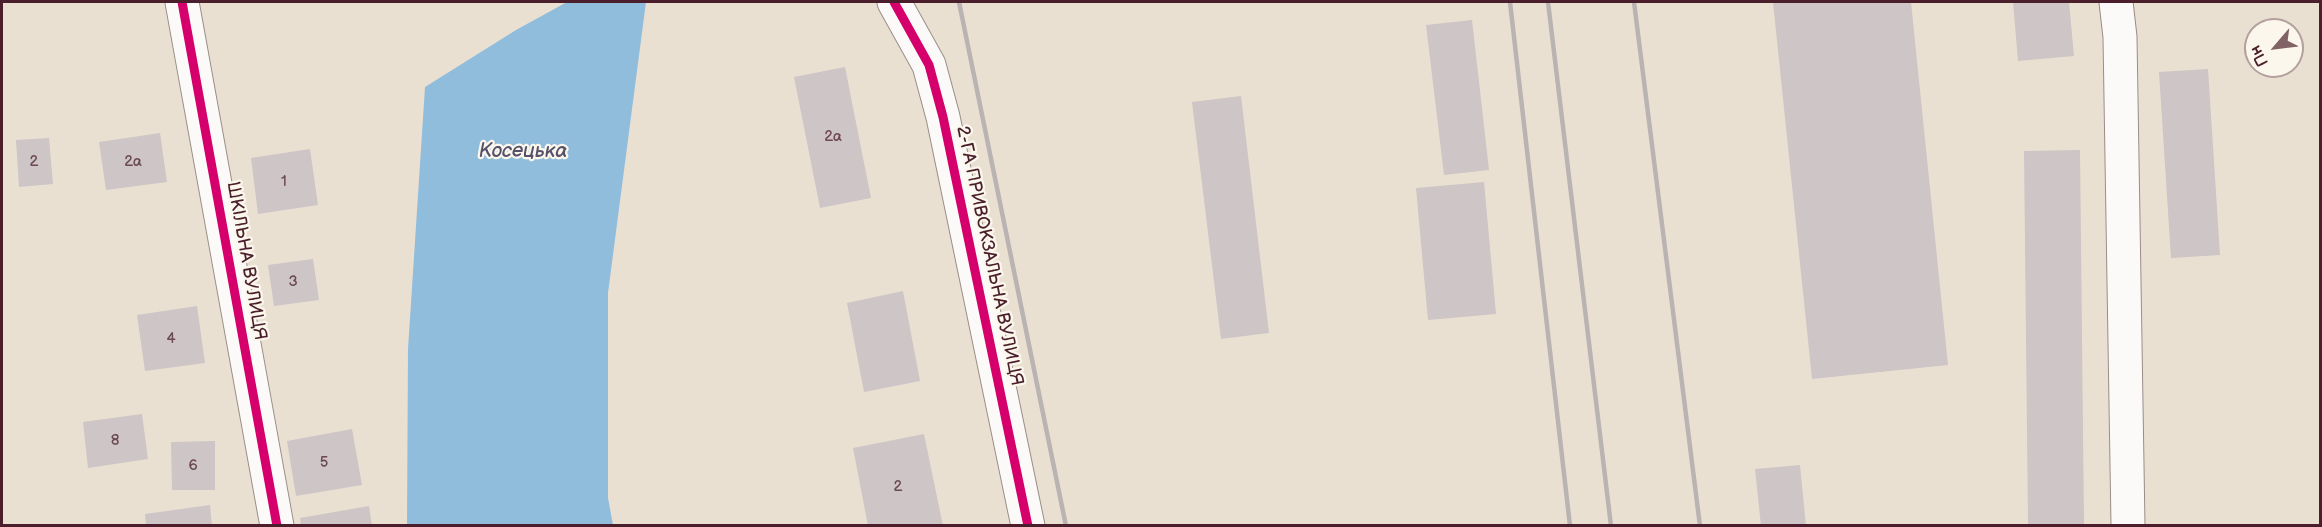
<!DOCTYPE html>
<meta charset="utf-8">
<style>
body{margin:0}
#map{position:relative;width:2322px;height:527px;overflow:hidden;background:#eae0d2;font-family:"Balsamiq Sans",sans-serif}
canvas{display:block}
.frame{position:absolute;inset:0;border:3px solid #4a1f2b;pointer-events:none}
.north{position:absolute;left:2244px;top:18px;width:60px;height:60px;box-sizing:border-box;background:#fbf7ec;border:2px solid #b4a19f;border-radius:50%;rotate:242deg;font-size:16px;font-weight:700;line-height:24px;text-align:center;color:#4a1f2b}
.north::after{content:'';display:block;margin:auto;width:21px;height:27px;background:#826365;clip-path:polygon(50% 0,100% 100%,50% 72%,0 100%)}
</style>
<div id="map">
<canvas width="2322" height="527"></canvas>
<div class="frame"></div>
<div class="north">Пн</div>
</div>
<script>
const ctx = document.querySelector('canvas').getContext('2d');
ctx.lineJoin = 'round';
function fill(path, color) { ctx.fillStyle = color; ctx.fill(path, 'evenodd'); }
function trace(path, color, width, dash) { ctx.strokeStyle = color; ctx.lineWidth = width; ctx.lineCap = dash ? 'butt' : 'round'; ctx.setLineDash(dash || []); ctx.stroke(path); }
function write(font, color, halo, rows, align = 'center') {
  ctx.font = font + ' "Balsamiq Sans",sans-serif'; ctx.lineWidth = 4.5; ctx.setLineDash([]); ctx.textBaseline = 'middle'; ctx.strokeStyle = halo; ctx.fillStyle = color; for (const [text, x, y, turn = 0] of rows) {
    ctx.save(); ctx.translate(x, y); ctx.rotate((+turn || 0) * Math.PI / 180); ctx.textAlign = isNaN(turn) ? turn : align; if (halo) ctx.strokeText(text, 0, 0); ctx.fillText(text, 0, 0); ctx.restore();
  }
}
const water = new Path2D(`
 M567,2H646L608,293V498L613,525H407L408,349L425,87L516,30Z`);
const building = new Path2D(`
 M1773,2H1911L1948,365L1812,379Z
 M2013,2H2069L2074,56L2018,61Z
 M1472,20L1489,170L1444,175L1426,25Z
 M845,67L871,198L820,208L794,77Z
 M2208,69L2220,255L2171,258L2159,72Z
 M1241,96L1269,333L1221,339L1192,102Z
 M160,133L167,182L106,190L99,142Z
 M49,138L53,184L19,187L16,140Z
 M310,149L318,205L258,214L251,158Z
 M2080,150L2084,524H2028L2024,151Z
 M1484,182L1496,314L1428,320L1416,188Z
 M313,259L319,300L274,306L268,265Z
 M903,291L920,381L864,392L847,303Z
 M197,306L205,363L145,371L137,315Z
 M142,414L148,459L88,468L83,422Z
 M352,429L362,485L296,496L287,441Z
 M924,434L943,526H868L853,448Z
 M215,441V490H172L171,442Z
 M1800,465L1806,526H1761L1755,469Z
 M210,505L212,526H146L145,514Z
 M369,506L372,526H301L300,518Z`);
const minor = new Path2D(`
 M182,2L277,526
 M894,2L929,65L943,117L1028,526
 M2116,2L2120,37L2128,526`);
const rail = new Path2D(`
 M959,2L1066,526
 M1510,2L1570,526
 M1548,2L1611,526
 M1634,2L1700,526`);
const cycleway = new Path2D(`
 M182,2L277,526
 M894,2L929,65L943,117L1028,526`);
const numberNames = [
 ["2а",833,137],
 ["2",34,162],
 ["2а",133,162],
 ["1",284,182],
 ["3",293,282],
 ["4",171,339],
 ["8",115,441],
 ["5",324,463],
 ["6",193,466],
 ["2",898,487]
];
const streetNames = [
 ["2-ГА ПРИВОКЗАЛЬНА ВУЛИЦЯ",989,256,78],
 ["ШКІЛЬНА ВУЛИЦЯ",246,261,80]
];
const waterNames = [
 ["Косецька",523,152]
];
fill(water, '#91bddc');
fill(building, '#cdc5c6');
trace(minor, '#998d88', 35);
trace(minor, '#fcfaf8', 33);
trace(rail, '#bab3b3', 4.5);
trace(cycleway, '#d6006c', 9);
write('15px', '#6b4852', null, numberNames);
write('18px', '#4a1f2b', '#fbf7ec', streetNames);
write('italic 20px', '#56516a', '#fbf7ec', waterNames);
</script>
